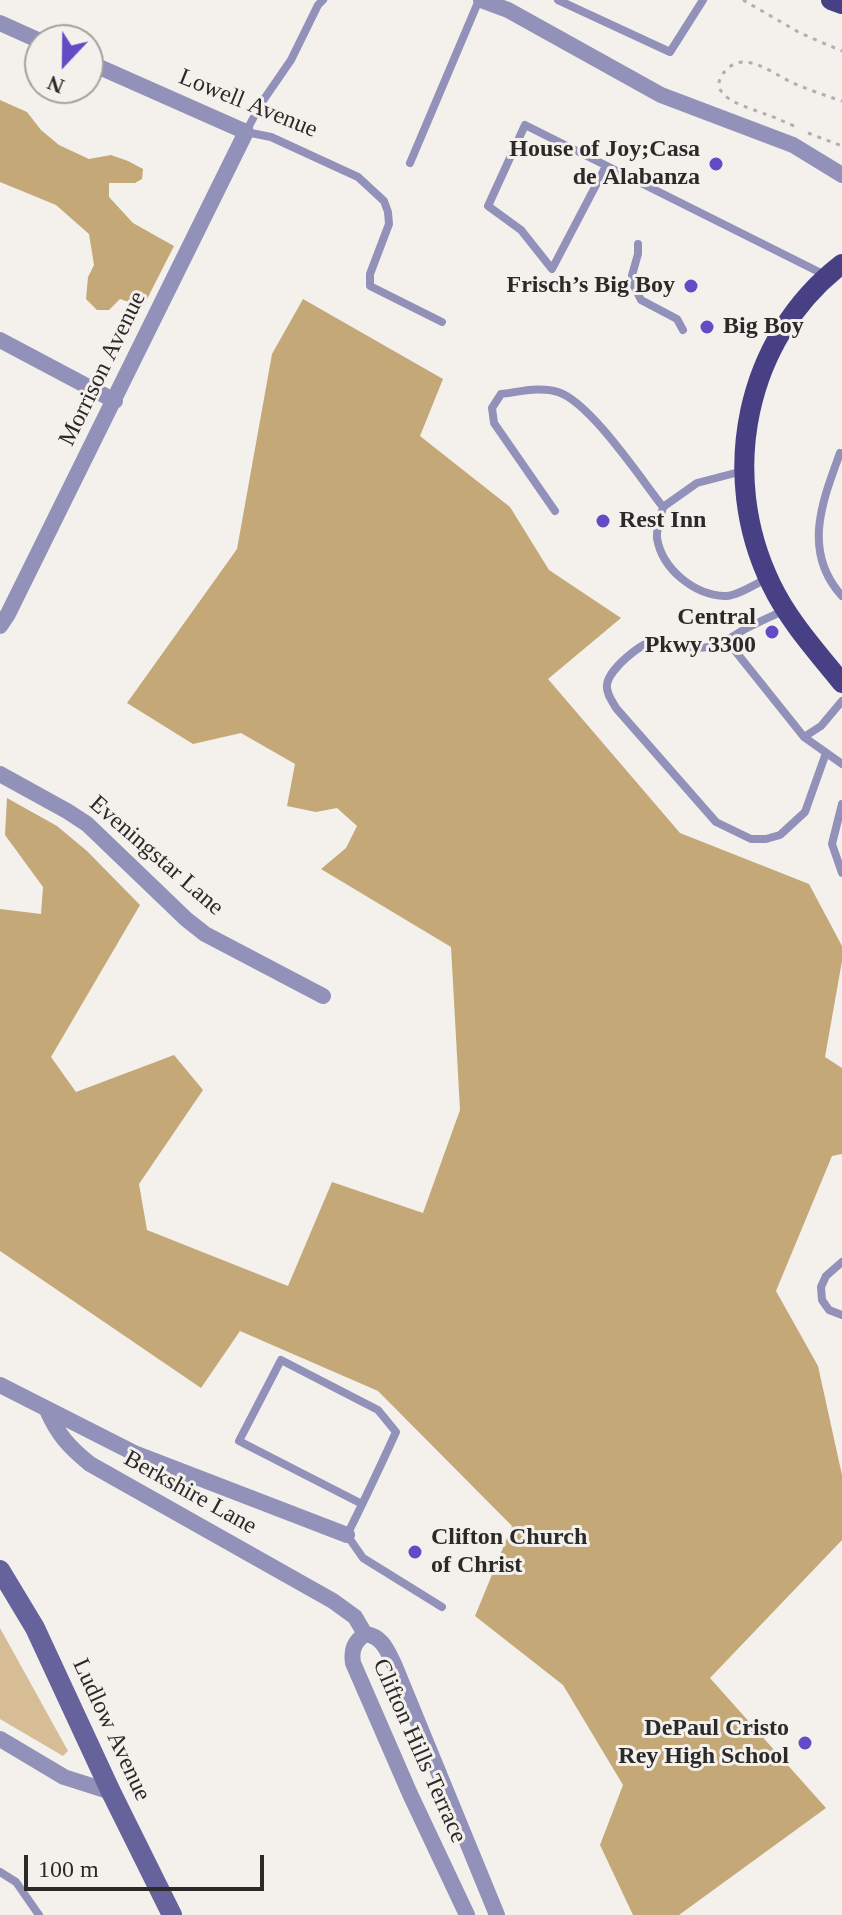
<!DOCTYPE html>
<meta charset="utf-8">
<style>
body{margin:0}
#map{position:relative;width:842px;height:1915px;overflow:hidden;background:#f4f1ed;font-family:Georgia,serif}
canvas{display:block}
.north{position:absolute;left:24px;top:24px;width:80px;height:80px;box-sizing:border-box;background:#f4f1ed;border:2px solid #a4a19e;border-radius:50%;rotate:202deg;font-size:22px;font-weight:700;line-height:32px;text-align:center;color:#2b2a28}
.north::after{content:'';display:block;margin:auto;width:28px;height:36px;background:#614cc5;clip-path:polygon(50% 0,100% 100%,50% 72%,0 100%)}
.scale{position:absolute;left:24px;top:1855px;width:240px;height:36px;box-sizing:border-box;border:4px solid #2b2a28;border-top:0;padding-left:10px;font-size:24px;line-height:28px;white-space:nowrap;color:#2b2a28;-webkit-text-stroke:6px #f4f1ed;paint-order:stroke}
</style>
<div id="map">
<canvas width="842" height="1915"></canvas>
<div class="north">N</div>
<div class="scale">100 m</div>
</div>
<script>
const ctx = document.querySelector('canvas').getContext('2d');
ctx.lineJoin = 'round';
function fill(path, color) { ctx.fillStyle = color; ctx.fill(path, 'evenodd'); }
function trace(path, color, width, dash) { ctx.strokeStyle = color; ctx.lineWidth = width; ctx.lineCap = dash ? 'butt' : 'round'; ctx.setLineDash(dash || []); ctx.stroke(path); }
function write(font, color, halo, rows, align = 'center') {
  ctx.font = font + ' Georgia,serif'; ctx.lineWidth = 6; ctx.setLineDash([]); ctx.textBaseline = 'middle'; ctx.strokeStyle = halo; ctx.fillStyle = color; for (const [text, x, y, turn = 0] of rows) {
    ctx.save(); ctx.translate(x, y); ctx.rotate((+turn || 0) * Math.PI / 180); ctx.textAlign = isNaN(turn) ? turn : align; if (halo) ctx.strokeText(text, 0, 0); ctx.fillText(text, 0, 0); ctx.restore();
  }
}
const green = new Path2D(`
 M0,1628L68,1751L63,1756L0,1719Z`);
const forest = new Path2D(`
 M0,100L27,112L41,130L59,145L89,159L111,155L128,161L143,169L142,179L135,183H109V197L133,223L174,246L143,307L120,299L109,310H97L86,299L88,277L94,265L89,234L56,205L0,182Z
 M303,299L443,379L420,436L510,507L549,570L621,618L548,679L680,833L809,884L842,946V961L825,1057L842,1068V1154L832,1156L776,1291L818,1366L842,1475V1540L710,1678L826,1808L679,1915H633L600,1845L623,1785L563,1685L475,1616L512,1526L378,1391L240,1331L201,1388L0,1251V909L41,914L43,887L5,835L7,798L57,826L87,851L140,905L51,1057L76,1092L174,1055L203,1090L139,1184L147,1230L288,1286L332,1182L423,1213L460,1110L451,947L321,869L346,848L357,826L337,808L316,812L287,806L295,764L241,733L193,744L127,703L237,549L272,354Z`);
const path = new Path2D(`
 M743,0L800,33L842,51
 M794,126C784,122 775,117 765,114C748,107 700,96 727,69C731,65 737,62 743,62C761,62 779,77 795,84C810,90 826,96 842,101
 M808,133L842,146`);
const service = new Path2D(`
 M323,0L318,5L291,60L260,105L246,132L271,137L358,177L384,201L388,212L389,224L370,274V286L442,322
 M558,0L670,52L703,0
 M410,163L479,0
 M606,166L552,269L521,230L488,206L525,125L827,276
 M638,244V254L632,275L633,284L641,300L677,319L683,330
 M840,453C822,502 802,552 842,596
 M743,471L697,483L663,507C661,517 656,529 657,538C662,569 694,595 725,596C735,597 756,584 766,579
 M555,511L494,423L492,408L501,394C519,392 540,386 558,392C590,402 641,479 663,507
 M785,610C772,616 758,622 745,629C733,636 727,642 712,646C693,652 675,640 656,641C642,641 608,670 607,685C606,693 612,701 616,708L716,822L751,839H766L780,835L805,812L826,753
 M728,642L804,737L842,764
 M804,737L821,726L842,701
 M842,804L832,844L842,873
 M842,1262L826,1276L821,1287L822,1300L829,1310L842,1315
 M362,1504L239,1441L281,1360L378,1410L396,1432C380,1467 364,1501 347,1535L363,1558L442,1607
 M0,1872L16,1882L39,1915`);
const minor = new Path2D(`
 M481,0L508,10L661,95L793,145L842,175
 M0,23L40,41
 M0,340L115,401
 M0,626L8,614L246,132L88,62
 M0,774L67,811L87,824L186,919L205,934L323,996
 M0,1385L134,1453L347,1535
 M47,1410C58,1435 69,1447 90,1464L333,1601L355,1617L365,1634
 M365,1634C382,1636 387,1650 394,1664L497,1915
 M365,1634C354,1642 351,1650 353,1663L410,1794L467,1915
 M0,1739L64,1777L111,1792`);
const secondary = new Path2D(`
 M0,1570L35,1628L111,1792L172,1915`);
const primary = new Path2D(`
 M831,0L842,4
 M842,264C745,338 718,475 771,584C788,620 817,652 842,683`);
const markers = [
 [716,164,8,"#614cc5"],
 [691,286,8,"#614cc5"],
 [707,327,8,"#614cc5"],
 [603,521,8,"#614cc5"],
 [772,632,8,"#614cc5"],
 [415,1552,8,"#614cc5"],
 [805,1743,8,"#614cc5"]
];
const streetNames = [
 ["Lowell Avenue",248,104,22],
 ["Morrison Avenue",103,369,-64],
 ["Eveningstar Lane",156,856,41],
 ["Berkshire Lane",190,1493,29],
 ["Ludlow Avenue",111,1730,65],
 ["Clifton Hills Terrace",419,1751,66]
];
const poiNames = [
 ["House of Joy;Casa",700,150],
 ["de Alabanza",700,178],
 ["Frisch’s Big Boy",675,286],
 ["Big Boy",723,327,"left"],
 ["Rest Inn",619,521,"left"],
 ["Central",756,618],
 ["Pkwy 3300",756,646],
 ["Clifton Church",431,1538,"left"],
 ["of Christ",431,1566,"left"],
 ["DePaul Cristo",789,1729],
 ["Rey High School",789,1757]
];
fill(green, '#d6bd95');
fill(forest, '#c4a878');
trace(path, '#b2b0ad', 3, [4, 6]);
trace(service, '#9291b9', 8);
trace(minor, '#9291b9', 16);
trace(secondary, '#66629b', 20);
trace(primary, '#484085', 20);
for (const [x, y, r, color] of markers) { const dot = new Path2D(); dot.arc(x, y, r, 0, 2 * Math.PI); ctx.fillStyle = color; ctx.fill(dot); trace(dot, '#f4f1ed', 3); }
write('24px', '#2b2a28', '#f4f1ed', streetNames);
write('bold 24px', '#2b2a28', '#f4f1ed', poiNames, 'right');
</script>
